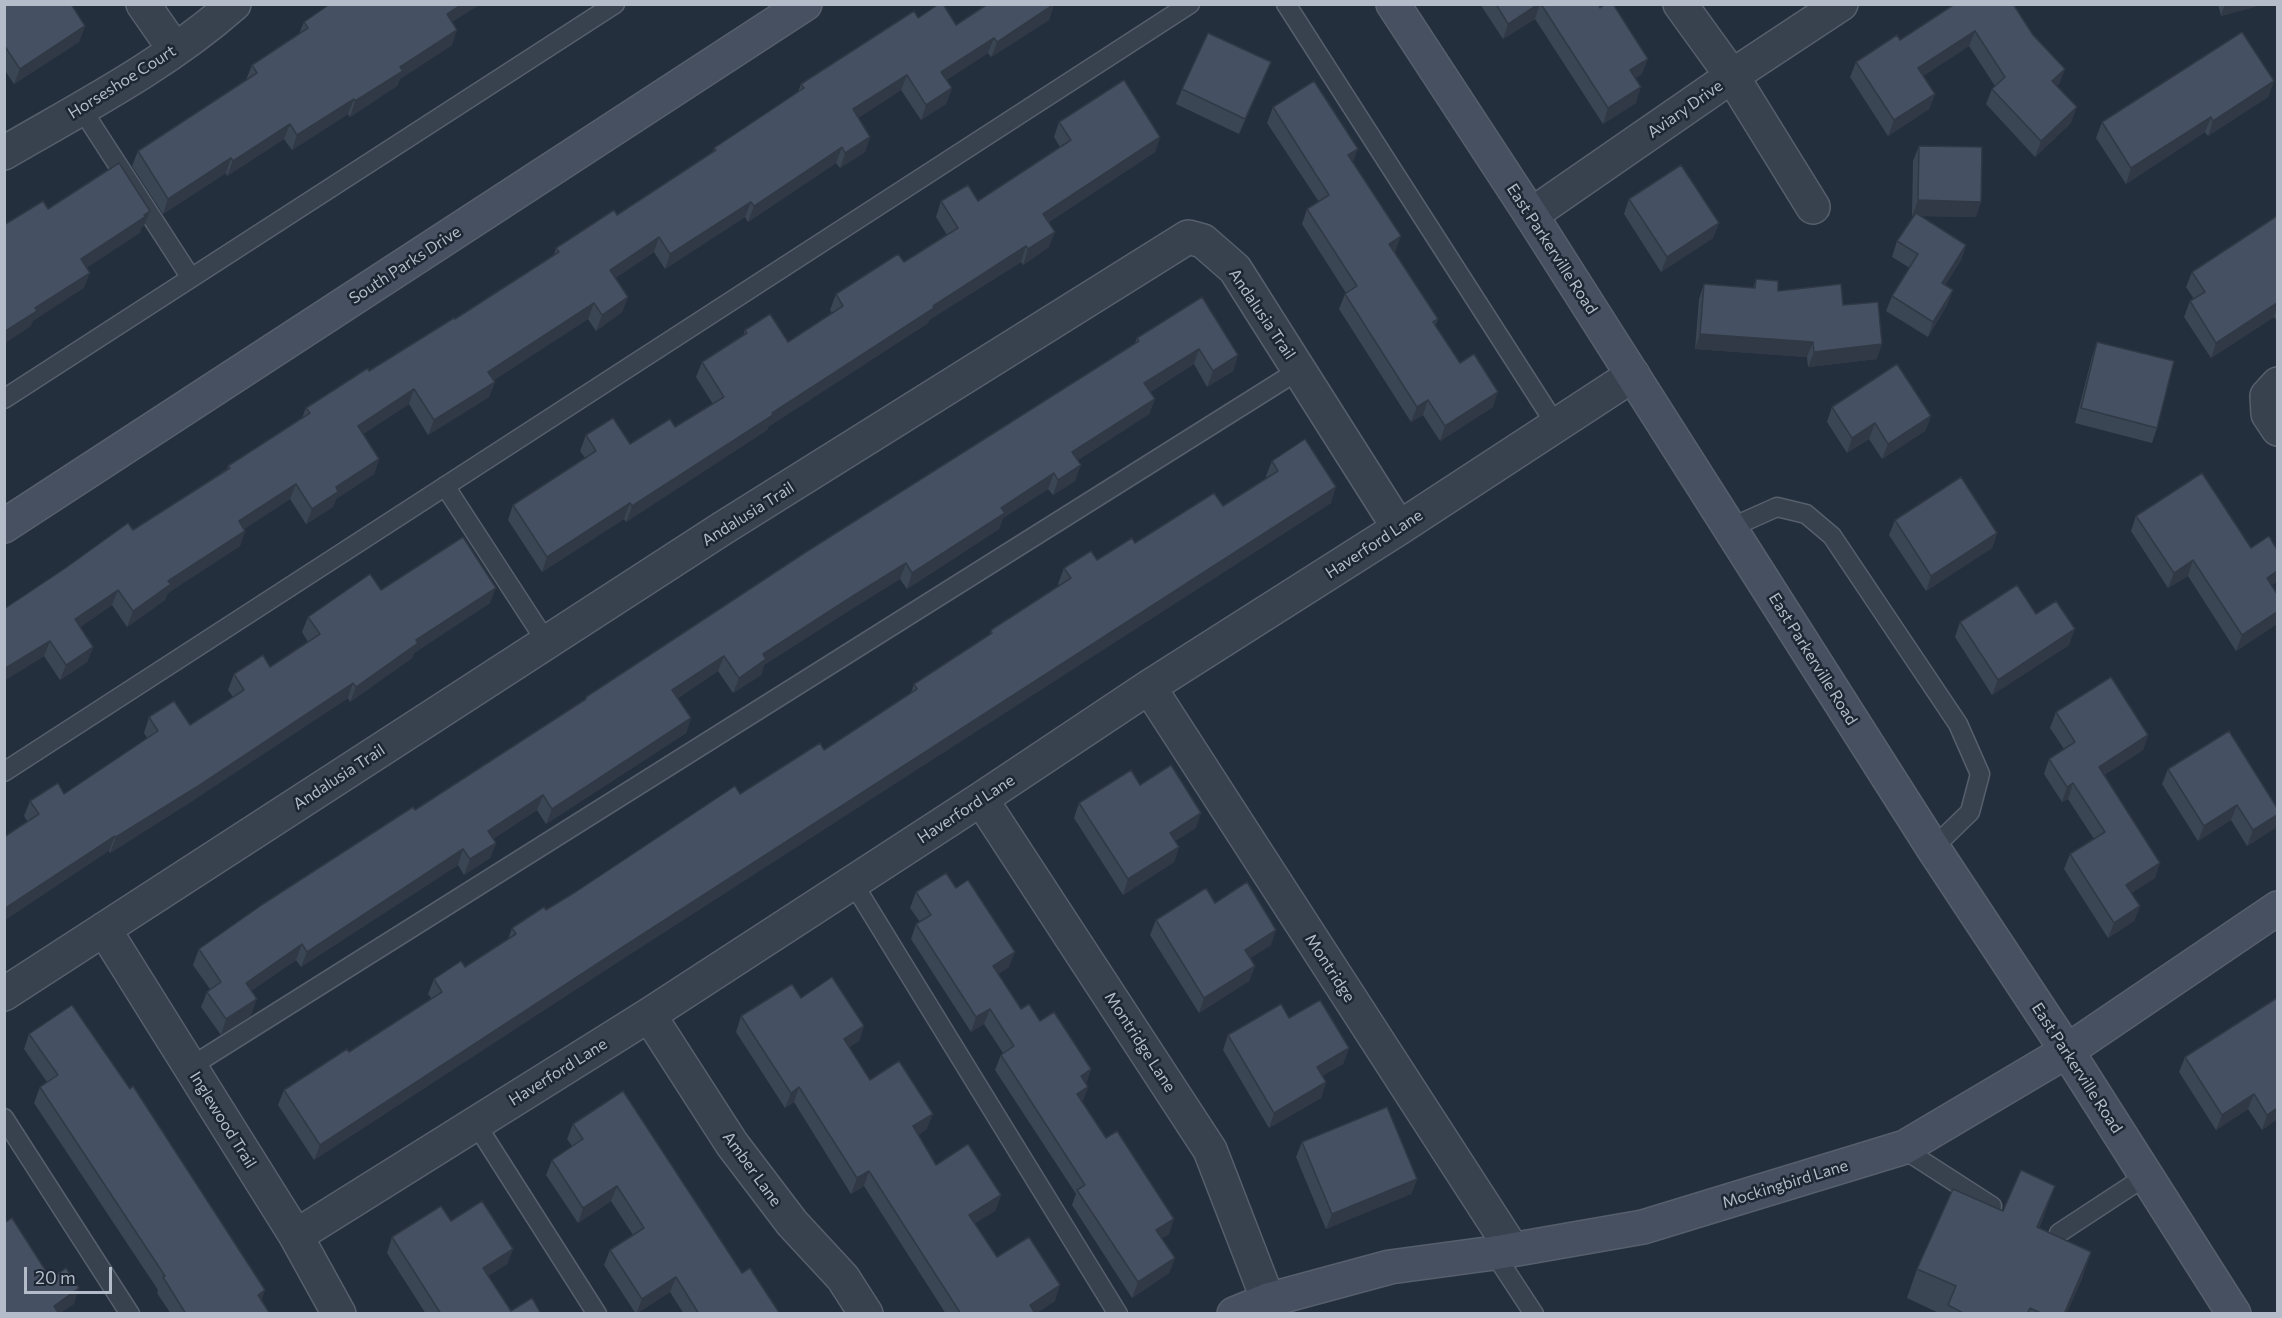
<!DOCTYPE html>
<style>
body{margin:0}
#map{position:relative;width:2282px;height:1318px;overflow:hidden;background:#242f3e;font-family:Commissioner,sans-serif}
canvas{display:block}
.frame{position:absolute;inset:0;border:6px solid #b4bcc9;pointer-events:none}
.scale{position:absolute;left:24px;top:1267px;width:88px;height:27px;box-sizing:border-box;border:3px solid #b4bcc9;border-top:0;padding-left:8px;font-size:18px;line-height:21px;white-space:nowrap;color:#b4bcc9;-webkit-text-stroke:4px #1d2633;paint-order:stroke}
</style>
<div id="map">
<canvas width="2282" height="1318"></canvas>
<div class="frame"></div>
<div class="scale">20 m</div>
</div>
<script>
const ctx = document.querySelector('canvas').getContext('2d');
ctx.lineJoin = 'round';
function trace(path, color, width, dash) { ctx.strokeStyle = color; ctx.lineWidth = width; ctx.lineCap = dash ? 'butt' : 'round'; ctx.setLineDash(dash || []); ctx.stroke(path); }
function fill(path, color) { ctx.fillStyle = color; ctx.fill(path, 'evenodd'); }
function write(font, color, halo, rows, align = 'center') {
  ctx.font = font + ' Commissioner,sans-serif'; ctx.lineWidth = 5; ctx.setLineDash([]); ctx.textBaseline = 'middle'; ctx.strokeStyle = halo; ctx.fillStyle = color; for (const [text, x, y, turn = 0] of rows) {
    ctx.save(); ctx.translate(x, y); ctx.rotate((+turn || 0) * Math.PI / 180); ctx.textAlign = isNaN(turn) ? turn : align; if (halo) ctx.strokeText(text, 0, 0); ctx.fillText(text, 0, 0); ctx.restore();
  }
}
const lane = new Path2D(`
 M1286,4L1556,425
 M81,108L191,278
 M4,399L615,4
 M445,486L547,643
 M1730,528L1777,507L1806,514L1832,536L1958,724L1980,774L1970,812L1933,848
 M4,772L1190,4
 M853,883L1118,1314
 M190,1067L1299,370
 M4,1118L130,1314
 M476,1124L597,1314
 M1902,1148L1992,1206
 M2059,1233L2146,1176
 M1494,1253L1534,1314`);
const street = new Path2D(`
 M143,4L175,50
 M1680,4L1732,76L1813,207
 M4,153C83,107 165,65 234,4
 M1531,215L1732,76L1841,4
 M2278,384L2267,396L2268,414L2278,429
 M1149,687L1512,1249
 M981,799L1210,1150L1268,1300
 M104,929L296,1236L339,1314
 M4,994L723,528L1188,237L1203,241L1235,269L1399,528
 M649,1015L732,1144L792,1223L843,1278L866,1314
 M296,1236L649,1015L981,799L1149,687L1399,528L1633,375`);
const secondary = new Path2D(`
 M1393,4L1531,215L1933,848L2067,1051L2234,1314
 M4,526L805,4
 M1234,1314L1268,1300L1390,1267L1494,1253L1643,1227L1905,1147L2067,1051L2278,908`);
const wall = new Path2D(`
 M4,4L85,26L79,42L14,84L4,69Z
 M480,4L452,22V45L400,79L397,86L350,117L348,114L292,150L284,139L227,176L226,173L163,214L132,166L138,151L246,80L252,65L299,34L304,22Z
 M982,4H1054L1049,20L991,57L988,53L946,80L952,88L946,104L921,120L901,90L858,118L870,137L865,152L840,168L836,163L748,222L745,217L665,269L654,252L615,278L628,297L622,312L596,331L588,319L494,380L495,382L489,397L428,435L409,404L363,434L379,459L374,474L336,499L333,507L306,524L290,499L244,529L240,546L168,593L165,600L127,627L112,605L80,627L93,647L87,662L60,680L44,656L4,681V609L133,530L227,469L228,466L302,418L306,408L455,319L554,255L556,248L617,215L713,153L714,148L798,92L801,84L918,18L956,25L984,7Z
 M1483,4H1598L1642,74L1635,78L1636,103L1603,124L1535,19L1503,39L1482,7Z
 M1955,4L2033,35L2065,69L2059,84L2057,86L2071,123L2035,157L1986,104L1992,89L1995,86L1969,46L1923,76L1935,94L1929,109L1888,136L1850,77L1856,62L1900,40Z
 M2218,4H2265L2221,16Z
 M1265,77L1239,134L1176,104L1182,89Z
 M2274,81L2268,97L2208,136L2205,132L2126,184L2096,138L2102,122Z
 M1273,107L1353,163L1395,252H1394L1438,319L1435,325L1460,363L1493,407L1440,441L1423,415L1411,422L1339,309L1345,294L1346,293L1302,224L1307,209L1319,202L1267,123Z
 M1059,122L1160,137L1155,152L1049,222V247L1023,265L1021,262L929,320L928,323L768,427L767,430L626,522L624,519L542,572L508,520L513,505L585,458L580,451L586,435L630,444L675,427L713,404L696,377L702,362L743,336L745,330L788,342L832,313L830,310L836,294L904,262L947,235L936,217L941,201H978L1060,147L1054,137Z
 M1919,146L1976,217L1921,216L1966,245L1961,260L1945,285L1953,290L1947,305L1928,337L1886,311L1892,296L1910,268L1892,257L1897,241L1914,216H1912L1913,161Z
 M1629,199L1719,223L1713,238L1661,272L1624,214Z
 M2277,216V321L2274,317L2211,358L2184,317L2190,301L2194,299L2186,287L2192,272Z
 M1756,279L1778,291L1843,305L1877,359L1808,367L1807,357L1695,349L1699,299L1704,284L1753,288Z
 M1137,338L1238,355L1233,371L1207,387L1194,364L1150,392L1155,399L1149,414L1078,460L1075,481L1053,495L1048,489L1003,518L999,529L907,589L900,579L850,610L764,665L761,675L733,693L718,671L678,698L691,718L686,733L546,824L537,810L493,839L496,843L490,858L464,875L458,865L301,967L296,960L251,991V1015L221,1035L201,1007L207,992L210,989L193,965L199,949L585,700L586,697L1135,343Z
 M2097,342L2157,428L2152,443L2075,423L2092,357Z
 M1832,407L1931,416L1925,431L1882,459L1869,439L1847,453L1827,422Z
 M1272,461L1331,503L624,958L314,1160L278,1105L284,1090L349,1052L432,999L428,994L434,979L465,967L508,939L512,928L546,910L740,794L824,750L911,693L914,684L989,636L991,630L1060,586L1058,584L1064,568L1097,560L1223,506L1267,478L1266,476Z
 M2136,516L2272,586L2277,594V624L2236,651L2188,576L2168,588L2131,531Z
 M1895,520L1997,533L1992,548L1926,591L1889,535Z
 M381,590L490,603L414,653L412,658L350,702L348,698L189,803L110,853L109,851L28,822L24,816L30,801L64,794L147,738L144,733L149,717L190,725L233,697L228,690L234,674L270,667L308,642L302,632L308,617Z
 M1960,622L2069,645L1992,695L1955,637Z
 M2056,712L2148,735L2143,750L2104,775L2155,878L2131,893L2140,906L2134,921L2108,938L2064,869L2070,854L2094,839L2068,799L2062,802L2044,774L2049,759L2064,749L2050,728Z
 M2229,731L2275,828L2247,846L2231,820L2198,841L2162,784L2168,769Z
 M1140,785L1196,828L1175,841L1179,847L1174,862L1123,895L1074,818L1079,803Z
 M916,892L1009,967L998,974L1021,1009L1040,1021L1091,1069L1086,1084L1088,1087L1082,1102L1169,1234L1162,1238L1175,1258L1169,1273L1132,1298L1072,1205L1076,1194L995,1070L1001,1055L1003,1053L984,1024L971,1032L911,939L916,924L920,922L910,908Z
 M1215,903L1271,945L1250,958L1255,966L1249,981L1199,1013L1150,935L1156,920Z
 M801,998L864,1026L859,1041L849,1047L870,1080L927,1129L918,1135L936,1165L1001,1195L995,1211L975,1223L997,1257L1055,1301L1035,1314H946L864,1186L851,1194L794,1102L785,1108L736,1032L741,1016Z
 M2277,998V1119L2262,1130L2248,1109L2216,1130L2179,1072L2185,1057Z
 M1289,1018L1349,1048L1343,1064L1322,1076L1326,1082L1321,1098L1269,1128L1223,1050L1228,1035Z
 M29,1034L265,1290L261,1300L270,1314H171L157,1293L158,1290L34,1103L40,1087L47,1082L24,1049Z
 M573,1124L742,1273L780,1314H684L670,1292L636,1314L604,1265L610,1250L633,1235L611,1201L578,1223L546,1175L552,1160L572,1146L567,1139Z
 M1302,1142L1417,1179L1411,1194L1326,1229L1296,1157Z
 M2003,1211L2044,1216L2039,1228L2091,1252L2081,1281L2066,1314H1941L1907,1298L1917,1269Z
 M451,1221L513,1249L507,1264L488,1276L511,1311L541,1314H426L387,1253L392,1237Z`);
const shadedWall = new Path2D(`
 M462,4H480L441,29L447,14Z
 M1054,4L1049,20L991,57L997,42Z
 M1538,4H1540L1535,19L1503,39L1508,24Z
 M2225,4H2265L2221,16Z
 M85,26L79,42L14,84L20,69Z
 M457,30L452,45L400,79L397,86L350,117L355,101L400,67Z
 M1975,31L1969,46L1912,83L1918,68Z
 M994,38L988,53L936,87L941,72Z
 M1648,59L1642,74L1624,85L1630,70Z
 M1271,62L1265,77L1239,134L1245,119Z
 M2065,69L2059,84L2046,96L2052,81Z
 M907,75L901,90L847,125L853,109Z
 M2274,81L2268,97L2208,136L2213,121Z
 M1641,87L1636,103L1603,124L1608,108Z
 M952,88L946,104L921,120L926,105Z
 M1935,94L1929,109L1888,136L1894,120Z
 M354,99L348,114L292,150L297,135Z
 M2077,107L2071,123L2035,157L2041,141Z
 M2211,117L2205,132L2126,184L2131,168Z
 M290,124L284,139L227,176L233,161Z
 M870,137L865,152L840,168L845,153Z
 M1160,137L1155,152L1038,229L1043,214Z
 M842,147L836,163L748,222L754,206Z
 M1358,149L1352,164L1348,155Z
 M231,158L226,173L163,214L168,199Z
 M1918,200L1981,202L1976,217L1912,216Z
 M751,202L745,217L665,269L670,254Z
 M150,211L144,226L142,227L140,233L76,275L81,259Z
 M1719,223L1713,238L1661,272L1667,257Z
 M1055,232L1049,247L1023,265L1028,249Z
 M1401,236L1395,252L1383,259L1389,244Z
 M659,237L654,252L604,286L610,270Z
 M1966,245L1961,260L1937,299L1942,283Z
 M1026,246L1021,262L929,320L928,323L768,427L767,430L626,522L632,506L933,306Z
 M90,273L84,288L33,321L31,326L4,344V332L35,308Z
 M1953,290L1947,305L1928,337L1933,322Z
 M628,297L622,312L596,331L602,315Z
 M594,303L588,319L483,387L488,372Z
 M2277,303V307L2274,317L2211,358L2216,343Z
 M1700,334L1813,342L1807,357L1695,349Z
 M1882,344L1877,359L1808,367L1814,352Z
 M1199,349L1194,364L1139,398L1144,383Z
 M1238,355L1233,371L1207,387L1213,371Z
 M495,382L489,397L428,435L434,420Z
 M414,389L409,404L352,441L358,426Z
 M1498,392L1493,407L1440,441L1445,426Z
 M1155,399L1149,414L1067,467L1072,452Z
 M1428,400L1423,415L1411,422L1417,407Z
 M1931,416L1925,431L1882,459L1888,444Z
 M1875,423L1869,439L1847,453L1852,438Z
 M379,459L374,474L336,499L333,507L306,524L312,509L336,487Z
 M1081,465L1075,481L1053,495L1058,480Z
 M1054,473L1048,489L1003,518L999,529L907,589L912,573L1001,508Z
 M296,484L290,499L233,536L239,521Z
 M1336,487L1331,503L624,958L314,1160L320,1145L629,943Z
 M630,503L624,519L542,572L547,557Z
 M245,531L240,546L168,593L165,600L127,627L133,611L168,581Z
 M1997,533L1992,548L1926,591L1931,576Z
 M2193,560L2188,576L2168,588L2174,573Z
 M906,563L900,579L850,610L764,665L761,675L733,693L739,678L763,654L856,594Z
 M2277,571V582L2261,593L2267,578Z
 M496,588L490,603L414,653L412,658L350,702L356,687L416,640Z
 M118,590L112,605L69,635L75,619Z
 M2277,612V624L2236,651L2242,635Z
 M2075,629L2069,645L1992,695L1998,680Z
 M50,641L44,656L4,681V669Z
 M93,647L87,662L60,680L66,665Z
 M724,656L718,671L667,705L672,690Z
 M353,683L348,698L189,803L110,853L116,837Z
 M691,718L686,733L546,824L552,809Z
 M2148,735L2143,750L2093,782L2099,767Z
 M2073,783L2068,799L2062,802L2067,787Z
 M543,795L537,810L482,846L488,831Z
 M2237,805L2231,820L2198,841L2204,826Z
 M1201,813L1196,828L1164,848L1170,833Z
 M2277,815V821L2275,828L2247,846L2253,830Z
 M115,836L109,851L4,921V909Z
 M496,843L490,858L464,875L470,859Z
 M1179,847L1174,862L1123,895L1128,879Z
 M463,849L458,865L301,967L307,952Z
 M2160,863L2155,878L2121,900L2126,885Z
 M2140,906L2134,921L2108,938L2114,923Z
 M1276,930L1271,945L1239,965L1245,950Z
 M302,944L296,960L240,998L246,983Z
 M1015,952L1009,967L987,981L993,966Z
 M1255,966L1249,981L1199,1013L1204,998Z
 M257,999L251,1015L221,1035L226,1019Z
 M990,1009L984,1024L971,1032L976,1017Z
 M864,1026L859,1041L838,1054L844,1039Z
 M1349,1048L1343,1064L1311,1082L1317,1067Z
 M1091,1069L1086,1084L1081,1076Z
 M1326,1082L1321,1098L1269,1128L1274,1113Z
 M799,1087L794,1102L785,1108L791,1093Z
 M1088,1087L1082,1103L1077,1094Z
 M2254,1094L2248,1109L2216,1130L2222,1115Z
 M2277,1108V1119L2262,1130L2267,1115Z
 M933,1114L927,1129L908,1142L913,1126Z
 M869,1171L864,1186L851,1194L857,1178Z
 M1417,1179L1411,1194L1326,1229L1332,1214Z
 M617,1186L611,1201L578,1223L583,1208Z
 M2055,1186L2044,1216L2026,1256L2037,1227Z
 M1001,1195L995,1211L964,1230L969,1215Z
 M1174,1219L1169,1234L1151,1245L1156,1230Z
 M513,1249L507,1264L477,1283L483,1268Z
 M2091,1252L2081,1281L2066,1314H2064Z
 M1175,1258L1169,1273L1132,1298L1138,1282Z
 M676,1277L670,1292L636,1314L642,1299Z
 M1060,1285L1055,1301L1035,1314L1030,1305Z
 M79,1288L74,1304L59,1314L54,1306Z
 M265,1290L260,1305L258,1295Z`);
const building = new Path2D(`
 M4,4H71L85,26L20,69L4,45Z
 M330,4H462L447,14L457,30L400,67L403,71L355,101L354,99L297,135L290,124L233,161L231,158L168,199L138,151L257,73L252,65L308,28L304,22Z
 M939,4H943L956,25L988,4H1054L997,42L994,38L941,72L952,88L926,105L907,75L853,109L870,137L845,153L842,147L754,206L751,202L670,254L659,237L610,270L628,297L602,315L594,303L488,372L495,382L434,420L414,389L358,426L379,459L336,487L338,492L312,509L296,484L239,521L245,531L168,581L171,584L133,611L118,590L75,619L93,647L66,665L50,641L4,669V609L64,569L128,523L133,530L230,468L228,466L310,413L306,408L368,368L369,371L454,318L455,319L559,252L556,248L614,210L617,215L716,150L714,148L804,88L801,84L914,11L918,18Z
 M1496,4H1538L1508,24Z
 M1541,4H1598L1600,8L1606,4H1613L1648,59L1630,70L1641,87L1608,108Z
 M1955,4H2013L2033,35L2065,69L2052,81L2077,107L2041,141L1992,89L2005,77L1975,31L1918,68L1935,94L1894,120L1856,62L1897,35L1900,40Z
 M2242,32L2274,81L2213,121L2211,117L2131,168L2102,122Z
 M1208,33L1271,62L1245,119L1182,89Z
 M1124,80L1160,137L1043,214L1055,232L1028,249L1026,246L933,306L934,308L772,413L773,415L632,506L630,503L547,557L513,505L596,451L586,435L613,418L630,444L670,419L675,427L724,397L702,362L747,333L745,330L770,314L788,342L843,306L836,294L898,254L904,262L958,228L941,201L968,185L978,201L1071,140L1059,122Z
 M1314,81L1358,149L1348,155L1401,236L1389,244L1438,319L1433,322L1460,363L1474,354L1498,392L1445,426L1428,400L1417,407L1345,294L1357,286L1307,209L1329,195L1273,107Z
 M1919,146L1982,147L1981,202L1918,200Z
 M119,163L150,211L144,215L145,217L81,259L90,273L35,308L37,311L4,332V225L43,201L48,209Z
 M1681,165L1719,223L1667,257L1629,199Z
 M1916,213L1966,245L1942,283L1953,290L1933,322L1892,296L1918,254L1897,241Z
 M2277,216V303L2216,343L2190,301L2205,292L2192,272Z
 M1756,279L1778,281V291L1841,284L1843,305L1878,302L1882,344L1814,352L1813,342L1700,334L1704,284L1755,288Z
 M1202,297L1238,355L1213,371L1199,349L1144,383L1155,399L1072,452L1081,465L1058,480L1054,473L1001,508L1005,513L912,573L906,563L856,594L763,654L766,659L739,678L724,656L672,690L691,718L552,809L543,795L488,831L496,843L470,859L463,849L307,952L302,944L246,983L257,999L226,1019L207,992L221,982L199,949L263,904L413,807L415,810L586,699V697L806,552L1139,341L1137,338Z
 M2097,342L2174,361L2157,428L2081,408Z
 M1897,364L1931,416L1888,444L1875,423L1852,438L1832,407Z
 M1305,439L1336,487L629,943L320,1145L284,1090L347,1049L349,1052L442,992L434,979L461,961L465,967L516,934L512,928L544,907L546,910L577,891L735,786L740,794L820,743L824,750L917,689L914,684L992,633L991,630L1071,578L1064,568L1091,551L1097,560L1132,538L1135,543L1214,493L1223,506L1278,471L1272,461Z
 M2202,473L2251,548L2269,536L2277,550V571L2267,578L2277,594V612L2242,635L2193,560L2174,573L2136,516Z
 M1961,477L1997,533L1931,576L1895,520Z
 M463,537L496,588L416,640L418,643L356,687L353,683L195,788L116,837L115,836L4,909V837L39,814L30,801L58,783L64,794L158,731L149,717L174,701L190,725L244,690L234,674L263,655L270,667L320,634L308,617L370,574L381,590Z
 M2017,585L2036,614L2056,601L2075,629L1998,680L1960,622Z
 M2111,677L2148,735L2099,767L2160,863L2126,885L2140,906L2114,923L2070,854L2105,832L2073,783L2067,787L2049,759L2075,742L2056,712Z
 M2229,731L2277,808V815L2253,830L2237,805L2204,826L2168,769Z
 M1171,765L1201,813L1170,833L1179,847L1128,879L1079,803L1131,770L1140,785Z
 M946,873L956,888L968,880L1015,952L993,966L1021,1009L1029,1004L1040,1021L1054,1012L1091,1069L1081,1076L1088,1087L1077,1094L1106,1138L1117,1131L1174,1219L1156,1230L1175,1258L1138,1282L1077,1190L1085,1185L1001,1055L1014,1046L990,1009L976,1017L916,924L931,915L916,892Z
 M1247,882L1276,930L1245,950L1255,966L1204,998L1156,920L1206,888L1215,903Z
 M832,977L864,1026L844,1039L870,1080L899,1061L933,1114L913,1126L936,1165L968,1144L1001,1195L969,1215L997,1257L1029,1237L1060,1285L1030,1305L1035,1314H961L869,1171L857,1178L799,1087L791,1093L741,1016L792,984L801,998Z
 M2277,998V1108L2267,1115L2254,1094L2222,1115L2185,1057Z
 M1320,1000L1349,1048L1317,1067L1326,1082L1274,1113L1228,1035L1281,1004L1289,1018Z
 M72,1005L130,1089L133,1086L265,1290L258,1295L270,1314H186L163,1277L165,1276L40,1087L58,1075L29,1034Z
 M623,1091L742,1273L750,1268L780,1314H699L676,1277L642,1299L610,1250L644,1228L617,1186L583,1208L552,1160L583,1139L573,1124Z
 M1387,1107L1417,1179L1332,1214L1302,1142Z
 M2021,1170L2055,1186L2037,1227L2091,1252L2064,1314H2043L2030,1308L2027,1314H1965L1948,1305L1956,1286L1917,1269L1953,1189L2003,1211Z
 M482,1201L513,1249L483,1268L511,1311L532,1298L541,1314H441L392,1237L441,1206L451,1221Z
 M12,1218L51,1279L66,1268L79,1288L54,1306L59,1314H4V1223Z`);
const streetNames = [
 ["Horseshoe Court",122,82,-32],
 ["Aviary Drive",1685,109,-35],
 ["East Parkerville Road",1552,249,57],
 ["South Parks Drive",405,265,-33],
 ["Andalusia Trail",1262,314,56],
 ["Andalusia Trail",748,514,-32],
 ["Haverford Lane",1374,544,-33],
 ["East Parkerville Road",1813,659,58],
 ["Andalusia Trail",339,777,-33],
 ["Haverford Lane",966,809,-33],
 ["Montridge",1330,968,57],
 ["Montridge Lane",1140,1042,57],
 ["East Parkerville Road",2077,1068,57],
 ["Haverford Lane",558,1072,-32],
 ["Inglewood Trail",223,1120,58],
 ["Amber Lane",752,1169,54],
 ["Mockingbird Lane",1785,1184,-17]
];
trace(lane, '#565f6c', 21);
trace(street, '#565f6c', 36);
trace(secondary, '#565f6c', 36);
trace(lane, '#38414e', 18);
trace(street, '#38414e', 33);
trace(secondary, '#465061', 33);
fill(wall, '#3b4654');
fill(shadedWall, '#303945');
fill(building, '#455162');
trace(building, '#303945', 1.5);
write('16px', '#b4bcc9', '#1d2633', streetNames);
</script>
